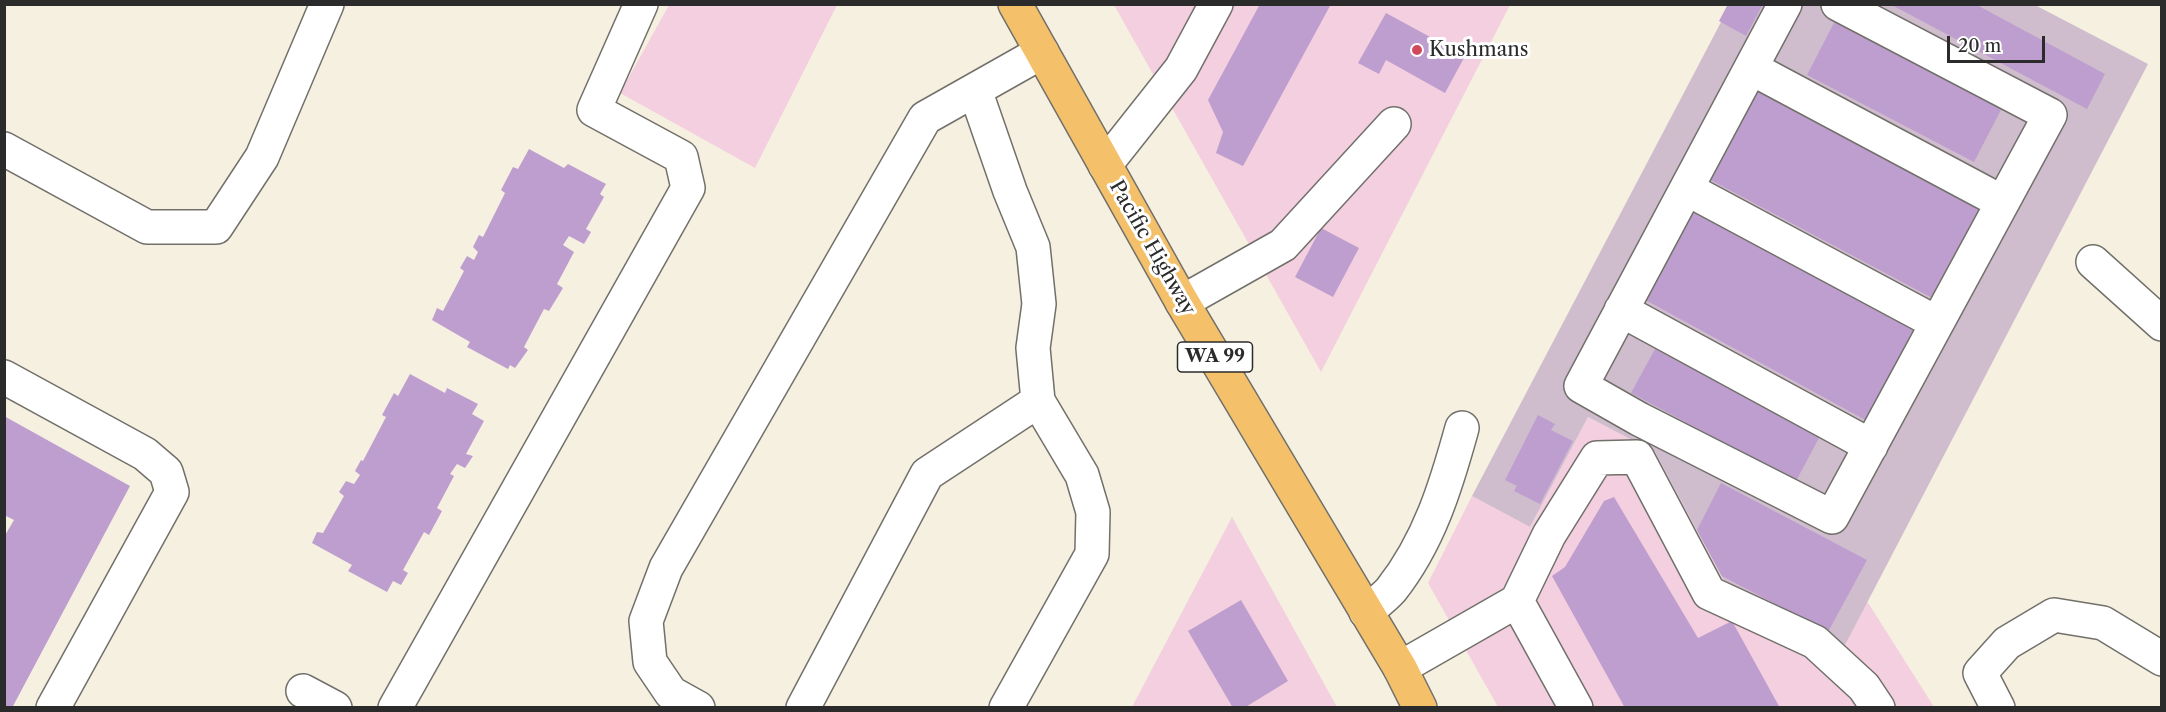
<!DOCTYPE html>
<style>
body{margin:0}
#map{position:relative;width:2166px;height:712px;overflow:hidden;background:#f6f0e0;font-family:"Libre Caslon Text",serif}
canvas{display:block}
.frame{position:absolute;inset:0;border:6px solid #2b2b2b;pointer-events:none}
.scale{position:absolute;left:1947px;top:36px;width:98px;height:27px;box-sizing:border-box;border:3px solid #2b2b2b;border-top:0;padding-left:8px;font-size:18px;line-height:21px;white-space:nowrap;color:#2b2b2b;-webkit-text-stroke:4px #fff;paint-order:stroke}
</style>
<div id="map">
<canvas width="2166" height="712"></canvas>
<div class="frame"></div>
<div class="scale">20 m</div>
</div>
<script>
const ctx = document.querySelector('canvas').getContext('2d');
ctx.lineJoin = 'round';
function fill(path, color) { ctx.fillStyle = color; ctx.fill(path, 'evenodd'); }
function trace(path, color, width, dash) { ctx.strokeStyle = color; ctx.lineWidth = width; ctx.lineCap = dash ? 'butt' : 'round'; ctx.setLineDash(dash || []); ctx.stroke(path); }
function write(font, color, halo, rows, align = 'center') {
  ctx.font = font + ' "Libre Caslon Text",serif'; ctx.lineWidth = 6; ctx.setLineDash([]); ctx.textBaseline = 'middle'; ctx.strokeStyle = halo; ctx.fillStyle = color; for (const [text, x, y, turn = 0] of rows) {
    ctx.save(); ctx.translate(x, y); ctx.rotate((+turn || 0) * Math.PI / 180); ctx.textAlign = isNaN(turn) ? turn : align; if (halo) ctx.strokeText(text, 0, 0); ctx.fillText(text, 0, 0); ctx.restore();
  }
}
const built = new Path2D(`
 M669,5H837L755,168L620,93Z
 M1114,5H1510L1321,372Z
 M1588,417L1655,452L1725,583L1845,645L1867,601L1934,707H1498L1428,583L1472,496L1530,527Z
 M1232,517L1337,707H1132Z`);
const industrial = new Path2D(`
 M1730,5H2035L2148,64L1845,645L1725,583L1655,452L1588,417L1530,527L1472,496Z`);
const building = new Path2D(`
 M1260,4H1331L1243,166L1216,153L1223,132L1208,100Z
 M1728,4H1763L1746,36L1719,21Z
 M1890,4H1975L2105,74L2087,109Z
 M1386,13L1465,56L1445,93L1386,60L1379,74L1358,63Z
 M1836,19L2003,106L1974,162L1807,75Z
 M1751,85L1984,209L1936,300L1703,176Z
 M529,149L564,168L568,164L606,184L600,194L604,197L586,229L591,232L584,244L569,236L563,245L574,252L557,284L563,288L549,311L544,309L524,347L528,350L515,368L510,365L508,369L467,347L470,342L432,320L437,308L443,311L464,271L460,268L467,256L474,260L478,252L473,247L479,235L483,237L505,193L501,190L513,167L518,169Z
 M1688,209L1918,333L1869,422L1640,297Z
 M1321,228L1359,248L1333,297L1295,277Z
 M1655,349L1820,436L1796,481L1631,393Z
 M410,374L445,393L447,388L478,404L472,414L484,421L466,454L473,456L465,468L457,464L450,474L454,476L437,508L442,511L429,535L424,532L403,570L408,573L401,585L393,581L387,592L348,571L352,565L312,543L317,532L323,533L344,496L339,492L346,481L354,484L360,475L355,471L361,460L363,461L386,417L382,415L394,393L398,396Z
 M1538,415L1555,424L1551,430L1573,441L1540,504L1514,491L1517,486L1505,480Z
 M4,416L130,486L12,708H4V537L14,520L4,515Z
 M1721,483L1867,560L1828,632L1722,576L1697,530Z
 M1614,497L1698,638L1732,621L1780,708H1625L1552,576L1565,567L1604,501Z
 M1241,600L1288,681L1244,708H1233L1188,631Z`);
const minor = new Path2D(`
 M1785,4L1581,386L1639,419L1832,517L2050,115L1838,4
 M1751,68L2002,202
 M975,90L1010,191L1033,247L1039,304L1033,348L1038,401L1082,475L1093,512L1092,554L1006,708
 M4,149L147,227H216L262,157L327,4
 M1105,165L1181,69L1216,4
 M1687,189L1937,323
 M2093,262L2162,324
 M1182,302L1283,245L1394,124
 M1621,310L1871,446
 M4,377L145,454L166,472L172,492L53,708
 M1366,612C1374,605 1384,598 1391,590C1429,542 1446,486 1462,428
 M1400,668L1517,601
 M303,691L335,708
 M395,708L688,188L681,157L594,110L641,4
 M698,708L671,693L650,662L646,621L666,568L925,118L1042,52
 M803,708L927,474L1038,401
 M1576,708L1517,601L1549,535L1597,458L1637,457L1709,593L1815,642L1864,687L1878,708
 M1998,708L1980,673L2007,643L2054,615L2103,623L2162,659`);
const highway = new Path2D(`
 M1015,4L1182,302L1400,668L1420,708`);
const markers = [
 [1417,50,6,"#d1495b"]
];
const shields = [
 [1215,357,75]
];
const shieldNames = [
 ["WA 99",1215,357]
];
const poiNames = [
 ["Kushmans",1429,50]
];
const streetNames = [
 ["Pacific Highway",1152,248,60]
];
fill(built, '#f3cfdf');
fill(industrial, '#cfbdce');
fill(building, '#be9ece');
trace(minor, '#72706a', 36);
trace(highway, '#72706a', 36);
trace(minor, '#fff', 33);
trace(highway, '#f4c16a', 33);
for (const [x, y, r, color] of markers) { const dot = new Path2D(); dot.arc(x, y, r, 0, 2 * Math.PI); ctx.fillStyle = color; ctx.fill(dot); trace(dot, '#fff', 2); }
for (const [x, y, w] of shields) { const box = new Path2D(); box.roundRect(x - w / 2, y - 15, w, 30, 4.5); ctx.fillStyle = '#fff'; ctx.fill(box); trace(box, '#2b2b2b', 1.5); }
write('bold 18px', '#2b2b2b', null, shieldNames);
write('20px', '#2b2b2b', '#fff', poiNames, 'left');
write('20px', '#2b2b2b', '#fff', streetNames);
</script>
